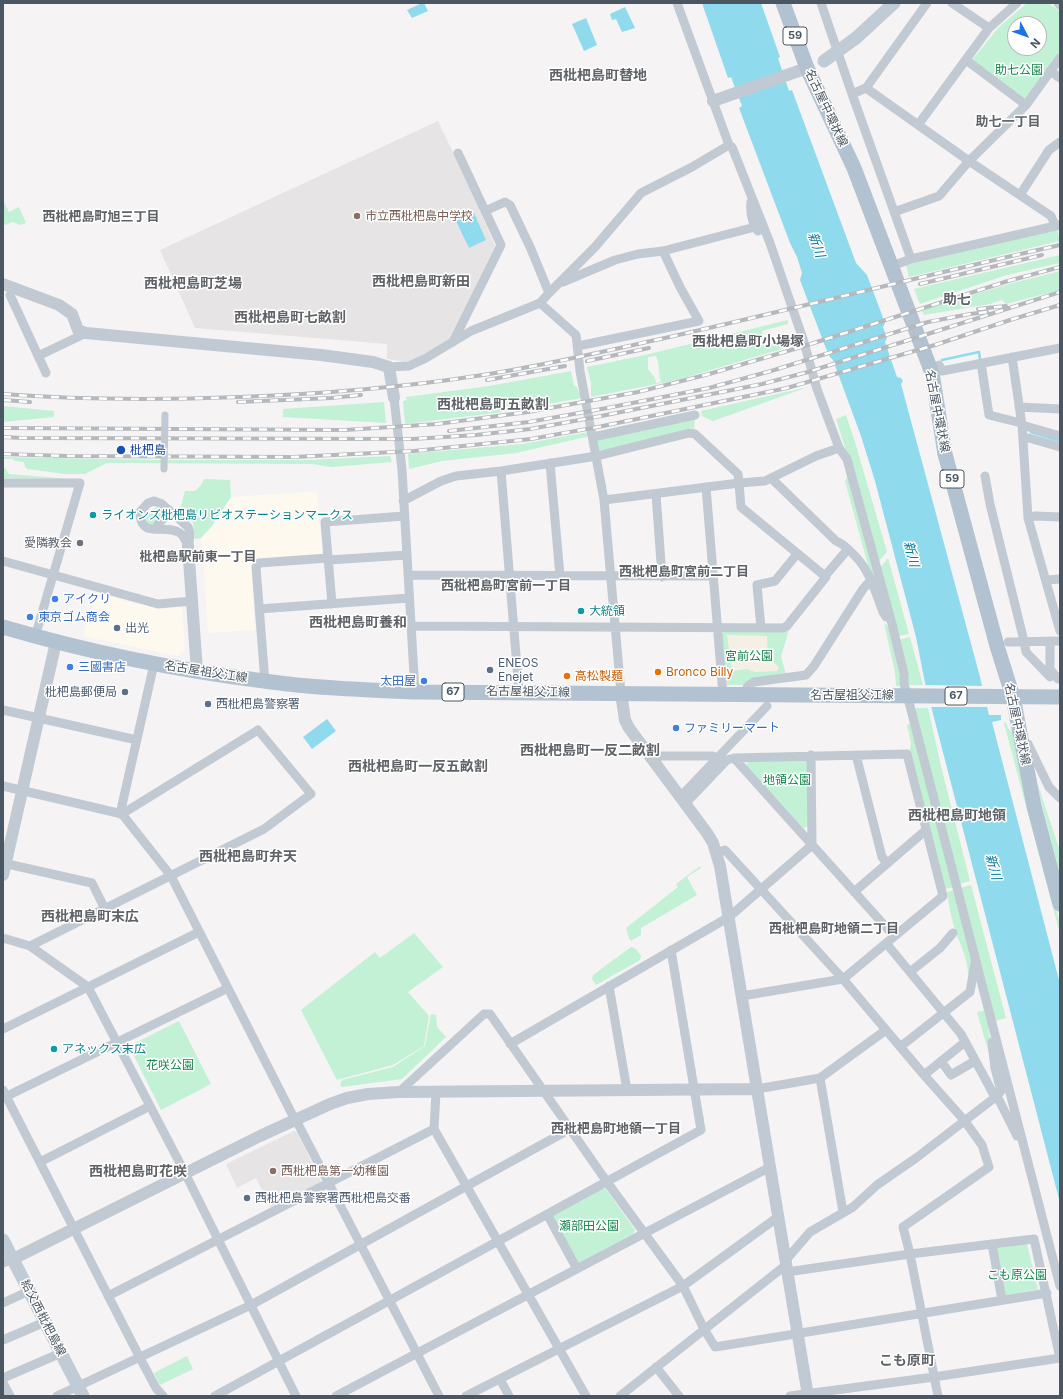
<!DOCTYPE html>
<meta charset="utf-8">
<style>
body{margin:0}
#map{position:relative;width:1063px;height:1399px;overflow:hidden;background:#f5f3f3;font-family:Inter,sans-serif}
canvas{display:block}
.frame{position:absolute;inset:0;border:4px solid #4a5661;pointer-events:none}
.north{position:absolute;left:1007px;top:16px;width:40px;height:40px;box-sizing:border-box;background:#fff;border:1px solid #b7bbc0;border-radius:50%;rotate:131deg;font-size:11px;font-weight:700;line-height:16px;text-align:center;color:#4a5661}
.north::after{content:'';display:block;margin:auto;width:14px;height:18px;background:#1a73e8;clip-path:polygon(50% 0,100% 100%,50% 72%,0 100%)}
</style>
<div id="map">
<canvas width="1063" height="1399"></canvas>
<div class="frame"></div>
<div class="north">N</div>
</div>
<script>
const ctx = document.querySelector('canvas').getContext('2d');
ctx.lineJoin = 'round';
function fill(path, color) { ctx.fillStyle = color; ctx.fill(path, 'evenodd'); }
function trace(path, color, width, dash) { ctx.strokeStyle = color; ctx.lineWidth = width; ctx.lineCap = dash ? 'butt' : 'round'; ctx.setLineDash(dash || []); ctx.stroke(path); }
function write(font, color, halo, rows, align = 'center') {
  ctx.font = font + ' Inter,"Noto Sans JP",sans-serif'; ctx.lineWidth = 3; ctx.setLineDash([]); ctx.textBaseline = 'middle'; ctx.strokeStyle = halo; ctx.fillStyle = color; for (const [text, x, y, turn = 0] of rows) {
    ctx.save(); ctx.translate(x, y); ctx.rotate((+turn || 0) * Math.PI / 180); ctx.textAlign = isNaN(turn) ? turn : align; if (halo) ctx.strokeText(text, 0, 0); ctx.fillText(text, 0, 0); ctx.restore();
  }
}
const commercial = new Path2D(`
 M317,491L322,551L320,554L254,558L251,562L255,630L208,633L204,568L201,538L212,526L231,497Z
 M96,592L129,602L159,608L179,606L182,608L185,649L178,656L83,636Z`);
const education = new Path2D(`
 M438,121L469,186L495,246L449,341L416,358L406,362L387,359V344L195,328L160,250Z
 M294,1131L297,1132L321,1181L319,1185L271,1208L256,1178L237,1188L226,1164Z`);
const green = new Path2D(`
 M1027,3H1048L1060,11V52L1026,98H1021L975,63L973,59L998,28ZM1015,24H1039V48H1015Z
 M3,200L9,212L19,207L26,223L20,225L13,222L5,225L3,223Z
 M1057,229L1060,241L909,277L906,265Z
 M1060,255V263L1007,275L920,304L914,289Z
 M1060,271V290L1006,304L1002,300L990,304L924,315L922,310L1009,284Z
 M788,320V324L762,331L765,345L793,338L795,345L677,380L591,397V383L587,367L645,355ZM656,356C660,364 658,373 661,382L656,383L655,378L648,369V357Z
 M571,371L574,386H576L582,398L503,412L405,424L403,401L407,400L406,397L489,386Z
 M808,387L713,421L702,416L701,411Z
 M384,402L386,423L283,417V409Z
 M3,406L54,411V417L3,422Z
 M846,415L855,442L887,552L878,562L860,496L836,419Z
 M695,417L694,429L691,428L602,451L598,449L597,439Z
 M589,432L590,436L516,453L442,461L409,469L408,454L522,444Z
 M390,456L392,462L332,467L312,464L107,463L85,474H65L27,469L25,467L24,462L15,461L13,459H3V457L155,460H308Z
 M845,461L885,607L869,569L845,481L847,478Z
 M3,468H5L9,474L71,479L3,478Z
 M204,479L230,480L231,497L212,526L201,538L195,539L193,523L180,510L185,491H195L201,485Z
 M156,508H161L167,514L156,526L148,524C144,516 147,510 156,508Z
 M888,558L909,634L898,636L880,568Z
 M884,623L889,627L901,683L899,686H896L895,672Z
 M725,630L786,631L789,630L781,656L786,675L744,685H727L722,634Z
 M910,637L923,685H907L899,640Z
 M916,708H928L941,766L970,881L959,884L915,711Z
 M1006,722L1008,728L1013,733L1030,809L1060,924V934L1004,723Z
 M912,723L954,887L945,889L910,750L911,743L907,725Z
 M805,759L808,761V826L803,828L746,765L749,760Z
 M1037,782L1060,851V874L1041,801Z
 M700,866L701,868L687,877L697,895L641,928V935L631,941C628,938 628,932 626,928L678,887L676,884Z
 M971,885L1006,1018L995,1021L960,888Z
 M955,890L972,961L968,978C969,961 961,948 956,932C951,919 949,905 947,892Z
 M414,933L443,967L408,992L429,1016L424,1046L393,1065L337,1080L301,1010L375,952L380,958Z
 M631,947L636,949L641,956L640,960L596,985L592,979L593,975Z
 M986,1010L987,1015L993,1068L977,1012Z
 M431,1014L436,1015L437,1027L446,1037L402,1079L342,1087L340,1085L342,1080L393,1067L425,1046Z
 M179,1021L211,1084L161,1110L129,1046Z
 M601,1188L606,1189L635,1230L633,1234L579,1263L552,1219L553,1214Z
 M1027,1244L1038,1289L1003,1296L995,1248Z
 M187,1356L193,1369L160,1385L154,1373Z`);
const sand = new Path2D(`
 M727,635L767,636L768,657L779,667L777,671L755,672L747,669L732,671Z`);
const water = new Path2D(`
 M422,3H424L428,11L412,18L407,10Z
 M702,3H761L780,57L778,58L789,91L792,90L856,263L867,275L885,323L883,327L887,338L885,342L897,377L901,378L903,381L901,384L980,677L989,715H1001V720L992,722L1060,984V1203L925,683L916,637L875,481L861,436L833,360L830,357L825,346L800,280L802,273L797,257L790,243L739,108L742,106L731,77L728,78Z
 M625,7L635,28L622,32L616,19L612,20L610,14Z
 M586,18L597,45L584,51L572,24Z
 M474,213L486,240L469,248L456,221Z
 M327,719L336,731L312,749L303,737Z`);
const pier = new Path2D(`
 M923,685L984,686L989,707H929Z`);
const stream = new Path2D(`
 M942,360L979,352L980,359
 M1031,432L1060,441`);
const minor = new Path2D(`
 M677,3L729,145L732,147L770,243L803,339L817,389L839,448L847,459L892,624L904,674V684L910,706L1060,1286
 M821,3L852,94L911,259
 M952,3L989,28
 M1058,3L1060,5
 M966,60L1026,105
 M1050,71L1060,78
 M866,88L927,3
 M852,94L866,88L969,161L1051,216L1055,225
 M918,125L989,28L1017,3
 M1020,195L1049,150L1060,142
 M751,202C750,212 752,224 758,231
 M485,211L505,202L510,205L531,249L549,293
 M894,212L939,196L969,161L1026,105L1060,58
 M892,266L911,259L1060,225
 M563,282L615,260L638,254L663,251L755,227
 M10,295L46,373
 M540,303L576,335L580,371L604,500L621,693
 M453,342L501,245L458,153
 M578,346L699,321L680,287L663,251
 M38,356L86,333
 M1012,357L1022,425
 M981,363L989,415L1017,422H1021
 M939,365L942,371L1060,348
 M389,367L409,366L426,358L471,331L540,303L549,293L595,247L641,193L692,167L729,145
 M394,398L402,470L415,692
 M1019,407L1060,409
 M1060,436L1022,425L1028,518L1060,631
 M593,437L695,415
 M1023,439L1029,438L1060,447
 M550,463L560,576
 M501,471L519,692
 M985,476L990,504L1024,641L1026,652L1050,677
 M771,478L836,541C842,543 846,547 851,552C870,569 874,589 883,612L886,617
 M3,483H80L35,637
 M706,487L723,695
 M656,494L662,577
 M154,501L162,504L188,527C191,533 190,540 188,546C186,542 184,536 180,533C165,523 140,540 140,512L148,503Z
 M403,501L441,481L456,476L501,471L597,456L689,433L695,434L738,474L739,483L765,481L816,456L839,448
 M1028,518L1035,516L1060,517
 M156,529C158,521 166,518 170,511
 M329,560L407,555
 M3,561L158,604L193,601
 M408,575L714,576
 M825,576L848,549
 M1046,580L1060,579
 M332,604L325,522L404,516
 M259,609L409,598
 M411,626L783,628L787,626L826,577L741,507L739,483L604,500
 M761,628L757,585L775,581L797,554
 M1050,641V669L1058,679
 M1008,642L1060,641
 M265,682L256,567L259,563L328,558
 M743,695L748,686L754,682L806,675L814,666L863,589L871,580
 M3,710L137,740
 M1023,742L1028,744L1049,787L1060,798
 M856,755L882,857L887,863
 M734,758L894,936
 M653,761L660,756H713L716,759
 M3,786L122,814L171,876L295,1120
 M681,796L767,706
 M686,803L727,760L734,758L907,754L943,896L843,979L742,996
 M120,814L154,664
 M716,853L725,850L843,979L924,1075L964,1120L982,1145L989,1167L903,1227L910,1254L938,1396
 M3,863L92,883L105,909
 M854,892L926,830
 M3,938L30,946L88,987L185,1173L296,1396
 M886,943L961,1034L995,1097
 M30,946L264,829L311,794L258,730L122,814
 M910,972L940,948L953,933
 M609,986L627,1090
 M3,1029L199,932
 M510,1044L729,917L812,845L811,755
 M900,1047L970,992L975,963
 M941,1061L951,1075L975,1061
 M924,1075L965,1042
 M820,1078L843,1212
 M757,1089L820,1078L886,1030
 M3,1090L140,1358L156,1388L163,1396
 M399,1092L484,1014H490L607,1182L683,1286L704,1329L715,1347L1047,1293
 M436,1092L434,1129L586,1396
 M997,1096L1017,1136
 M3,1098L228,988
 M296,1120L439,1396
 M40,1162L150,1106
 M547,1214L577,1269
 M992,1244L1002,1300
 M785,1261L810,1232L853,1207L877,1185L916,1158L997,1096L1001,1091L995,1068L992,1042
 M3,1263L13,1259
 M787,1272L910,1254L1034,1239L1060,1358
 M108,1296L434,1129
 M3,1303L29,1291
 M3,1340L45,1322
 M656,1367L679,1396
 M3,1378L61,1353
 M500,1379L509,1396
 M3,1383L10,1396
 M57,1396L251,1305L570,1129
 M215,1396L701,1130L671,950
 M336,1396L770,1167
 M466,1396L683,1286L778,1217
 M620,1396L786,1265
 M790,1396L934,1377L1060,1358`);
const tertiary = new Path2D(`
 M713,101L807,68
 M3,284L59,305L72,314L78,330L86,333L321,355L373,362L389,367L394,398
 M188,546L197,671
 M621,693L625,720L629,728L707,833L713,843L720,866L808,1396
 M3,875L56,642
 M13,1259L260,1136L330,1104L347,1098L368,1094L399,1092L757,1089`);
const secondary = new Path2D(`
 M856,38L894,3
 M3,1240L83,1396`);
const primary = new Path2D(`
 M783,3L807,68L854,168L932,373L945,454L997,646L1013,697L1034,806L1060,904
 M3,627C88,652 176,670 264,681C314,688 365,690 415,692L1060,697`);
const rail = new Path2D(`
 M920,284L1042,255
 M978,309L1006,306
 M587,361L649,348
 M487,380L565,366
 M3,394C82,400 161,400 240,397C319,394 398,388 476,376C537,367 596,353 656,340C791,310 925,275 1060,245
 M3,400L30,402
 M238,402L331,398L361,395
 M3,428L345,430L437,424L528,412L638,392L709,374L798,348L1008,281L1060,267
 M449,431L529,422L607,408L709,388L771,371L928,322L970,314L987,312
 M3,437L22,438L413,439L476,435L530,429L596,417L762,384L808,372L1060,292
 M3,454L66,456L294,457L414,451L531,439L598,427L787,388L935,345L1010,320L1060,305`);
const pedestrianBridge = new Path2D(`
 M164,469L165,415`);
const secondaryBridge = new Path2D(`
 M824,61L856,38`);
const markers = [
 [357,216,4,"#8d6e63"],
 [121,450,5,"#1a4fb4"],
 [93,515,4,"#0f9aa8"],
 [80,543,4,"#6b7280"],
 [55,599,4,"#3f7fe0"],
 [581,611,4,"#0f9aa8"],
 [30,617,4,"#3f7fe0"],
 [117,628,4,"#5c6f8a"],
 [70,667,4,"#3f7fe0"],
 [490,670,4,"#5c6f8a"],
 [658,672,4,"#e8710a"],
 [567,676,4,"#e8710a"],
 [424,681,4,"#3f7fe0"],
 [125,692,4,"#5c6f8a"],
 [208,704,4,"#5c6f8a"],
 [676,728,4,"#3f7fe0"],
 [54,1049,4,"#0f9aa8"],
 [273,1171,4,"#8d6e63"],
 [247,1198,4,"#5c6f8a"]
];
const shields = [
 [795,36,24],
 [952,479,24],
 [453,692,22],
 [956,696,22]
];
const shieldNames = [
 ["59",795,36],
 ["59",952,479],
 ["67",453,692],
 ["67",956,696]
];
const parkNames = [
 ["助七公園",1019,70],
 ["宮前公園",749,656],
 ["地領公園",787,780],
 ["花咲公園",170,1065],
 ["瀬部田公園",589,1226],
 ["こも原公園",1017,1275]
];
const streetNames = [
 ["名古屋中環状線",826,108,65],
 ["名古屋中環状線",937,411,79],
 ["名古屋祖父江線",206,672,9],
 ["名古屋祖父江線",528,692,1],
 ["名古屋祖父江線",852,695],
 ["名古屋中環状線",1017,724,78],
 ["給父西枇杷島線",43,1318,63]
];
const educationNames = [
 ["市立西枇杷島中学校",365,216],
 ["西枇杷島第一幼稚園",281,1171]
];
const transitNames = [
 ["枇杷島",130,450]
];
const cultureNames = [
 ["ライオンズ枇杷島リビオステーションマークス",101,515],
 ["大統領",589,611],
 ["アネックス末広",62,1049]
];
const worshipNames = [
 ["愛隣教会",72,543]
];
const shopNames = [
 ["アイクリ",63,599],
 ["東京ゴム商会",38,617],
 ["三國書店",78,667],
 ["太田屋",416,681,"right"],
 ["ファミリーマート",684,728]
];
const serviceNames = [
 ["出光",125,628],
 ["ENEOS",498,663],
 ["Enejet",498,677],
 ["枇杷島郵便局",117,692,"right"],
 ["西枇杷島警察署",216,704],
 ["西枇杷島警察署西枇杷島交番",255,1198]
];
const foodNames = [
 ["Bronco Billy",666,672],
 ["高松製麺",575,676]
];
const neighbourhoodNames = [
 ["助七一丁目",1008,122],
 ["西枇杷島町旭三丁目",101,217],
 ["枇杷島駅前東一丁目",198,557],
 ["西枇杷島町宮前二丁目",684,572],
 ["西枇杷島町宮前一丁目",506,586],
 ["西枇杷島町地領二丁目",834,929],
 ["西枇杷島町地領一丁目",616,1129]
];
const waterNames = [
 ["新川",816,245,70],
 ["新川",911,554,76],
 ["新川",993,867,75]
];
const quarterNames = [
 ["西枇杷島町替地",598,76],
 ["西枇杷島町新田",421,282],
 ["西枇杷島町芝場",193,284],
 ["助七",957,300],
 ["西枇杷島町七畝割",290,318],
 ["西枇杷島町小場塚",748,342],
 ["西枇杷島町五畝割",493,405],
 ["西枇杷島町養和",358,623],
 ["西枇杷島町一反二畝割",590,751],
 ["西枇杷島町一反五畝割",418,767],
 ["西枇杷島町地領",957,816],
 ["西枇杷島町弁天",248,857],
 ["西枇杷島町末広",90,917],
 ["西枇杷島町花咲",138,1172],
 ["こも原町",907,1361]
];
fill(commercial, '#fdf9ef');
fill(education, '#e6e4e5');
fill(green, '#c3f1d5');
fill(sand, '#f5f0e5');
fill(water, '#90daee');
fill(pier, '#f5f3f3');
trace(stream, '#90daee', 2.5);
trace(minor, '#c1cad2', 9);
trace(tertiary, '#c1cad2', 12);
trace(secondary, '#c1cbd6', 13);
trace(primary, '#b3c2d1', 15);
trace(rail, '#b5b8bd', 4);
trace(rail, '#fff', 2.5, [8]);
trace(pedestrianBridge, '#c1cad2', 7);
trace(secondaryBridge, '#c1cbd6', 13);
for (const [x, y, r, color] of markers) { const dot = new Path2D(); dot.arc(x, y, r, 0, 2 * Math.PI); ctx.fillStyle = color; ctx.fill(dot); trace(dot, '#fff', 1.5); }
for (const [x, y, w] of shields) { const box = new Path2D(); box.roundRect(x - w / 2, y - 9, w, 18, 3); ctx.fillStyle = '#fff'; ctx.fill(box); trace(box, '#4a5661', 1); }
write('bold 11px', '#4a5661', null, shieldNames);
write('12px', '#17864f', '#fff', parkNames);
write('12px', '#4a5661', '#fff', streetNames);
write('12px', '#785e54', '#fff', educationNames, 'left');
write('12px', '#164399', '#fff', transitNames, 'left');
write('12px', '#0d838f', '#fff', cultureNames, 'left');
write('12px', '#5b616d', '#fff', worshipNames, 'right');
write('12px', '#366cbe', '#fff', shopNames, 'left');
write('12px', '#4e5e75', '#fff', serviceNames, 'left');
write('12px', '#c56008', '#fff', foodNames, 'left');
write('bold 13px', '#5f6368', '#fff', neighbourhoodNames);
write('italic 13px', '#0c7c9b', '#fff', waterNames);
write('bold 14px', '#5f6368', '#fff', quarterNames);
</script>
